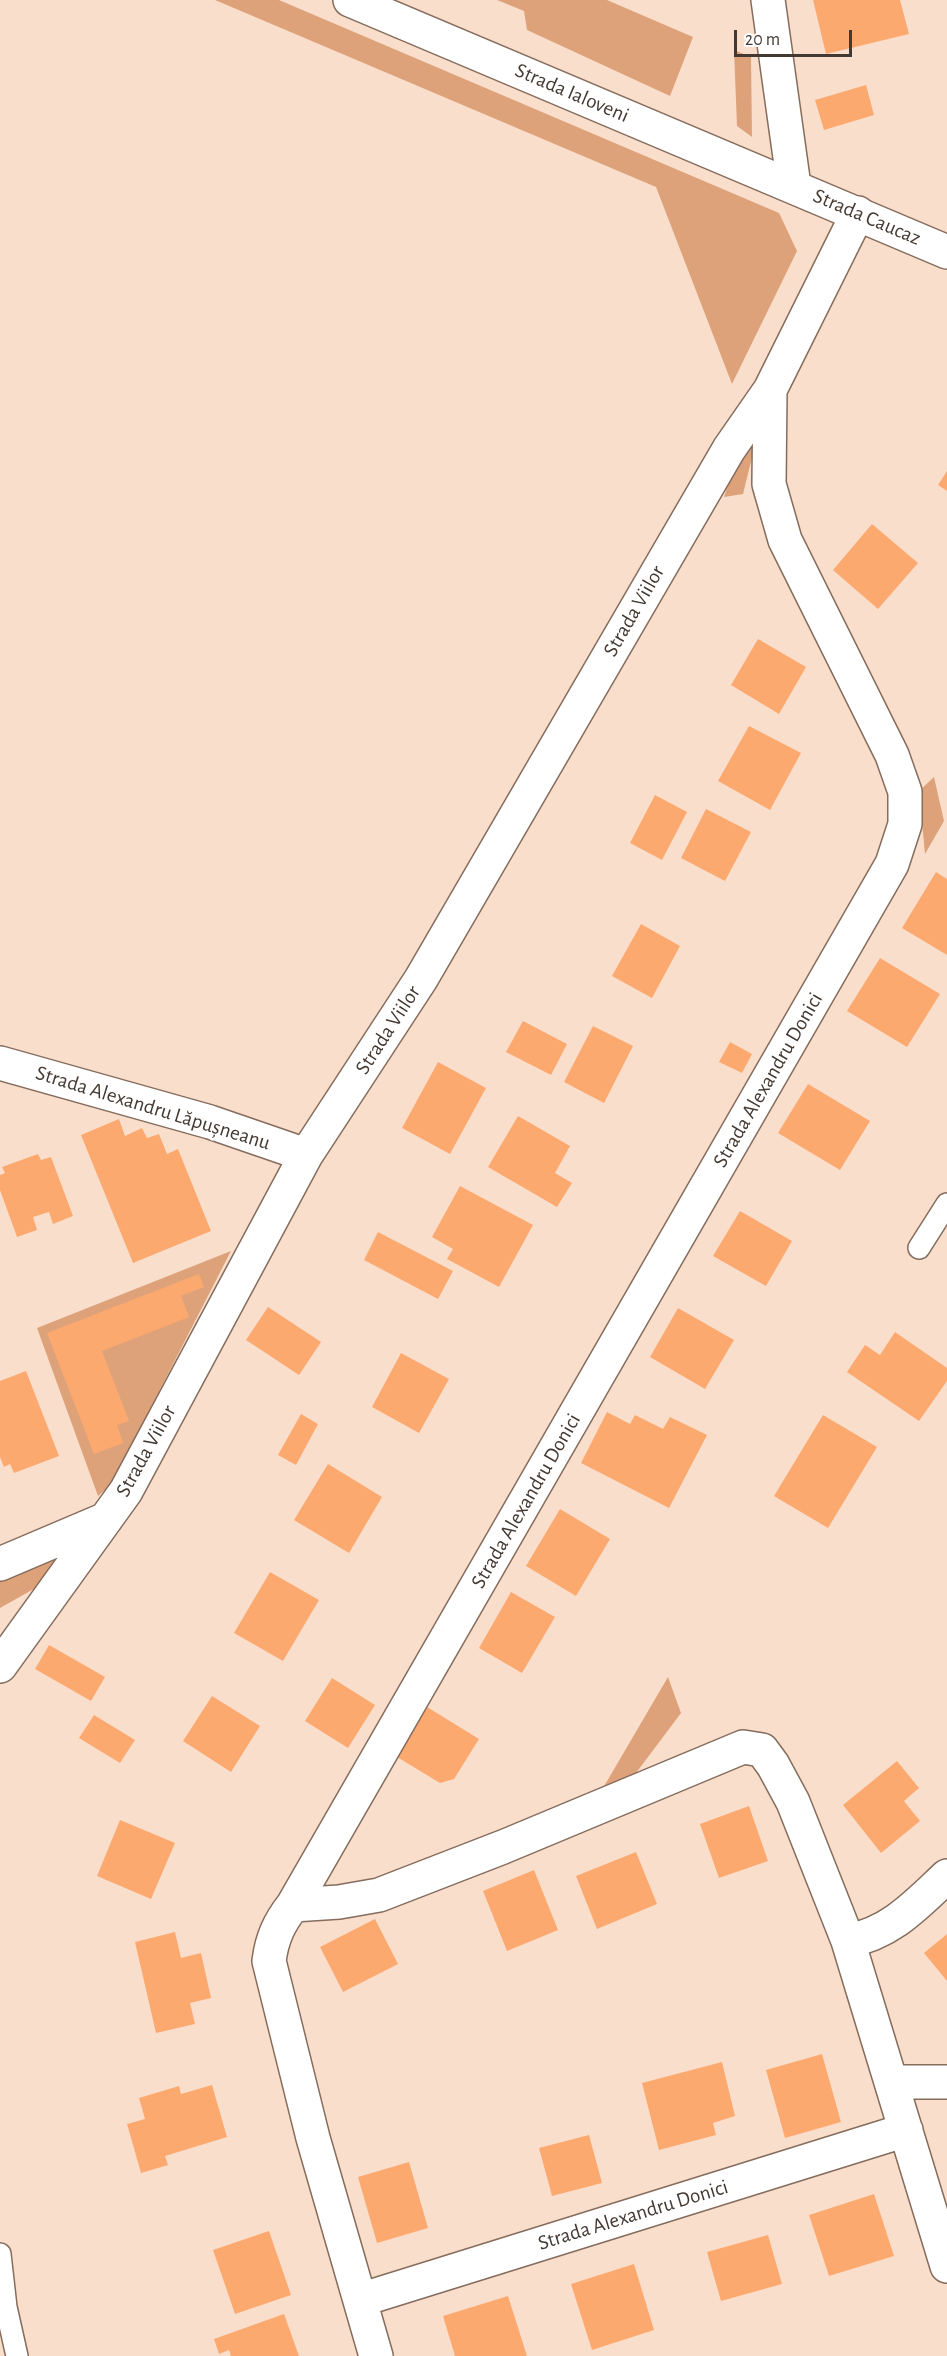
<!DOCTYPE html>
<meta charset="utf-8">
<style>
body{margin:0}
#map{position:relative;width:947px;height:2356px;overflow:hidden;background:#fadecc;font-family:"Alegreya Sans",sans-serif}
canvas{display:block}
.scale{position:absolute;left:734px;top:30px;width:118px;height:27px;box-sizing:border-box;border:3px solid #443932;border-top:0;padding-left:8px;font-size:18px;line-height:21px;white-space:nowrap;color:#443932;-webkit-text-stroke:4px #fff;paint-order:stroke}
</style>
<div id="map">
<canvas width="947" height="2356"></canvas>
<div class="scale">20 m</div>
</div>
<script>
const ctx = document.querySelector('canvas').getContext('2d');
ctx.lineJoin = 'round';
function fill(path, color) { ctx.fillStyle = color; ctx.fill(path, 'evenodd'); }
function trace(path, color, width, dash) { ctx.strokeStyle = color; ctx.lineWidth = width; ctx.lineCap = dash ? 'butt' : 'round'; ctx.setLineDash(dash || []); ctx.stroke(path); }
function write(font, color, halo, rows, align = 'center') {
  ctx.font = font + ' "Alegreya Sans",sans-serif'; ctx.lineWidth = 5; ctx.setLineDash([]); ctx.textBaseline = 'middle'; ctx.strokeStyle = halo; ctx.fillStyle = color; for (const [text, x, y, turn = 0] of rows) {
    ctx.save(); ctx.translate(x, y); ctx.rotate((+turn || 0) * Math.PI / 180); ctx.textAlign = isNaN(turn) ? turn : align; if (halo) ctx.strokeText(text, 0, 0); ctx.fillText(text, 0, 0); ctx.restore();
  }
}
const green = new Path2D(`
 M215,0H279L779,213L797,251L732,384L656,187Z
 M497,0H607L693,37L670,96L527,30L524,11Z
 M734,50L751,57L752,137L737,126Z
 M757,437L743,494L724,497L737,457Z
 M934,777L944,821L925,854L919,791Z
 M231,1251L111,1485L98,1496L37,1328Z
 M63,1553L39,1586L0,1608V1580Z
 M668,1677L681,1713L636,1773L603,1788Z`);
const building = new Path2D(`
 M813,0H900L909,34L826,54Z
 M866,85L874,115L824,130L815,100Z
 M947,471V491L938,485Z
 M872,524L918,563L878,609L833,570Z
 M758,639L806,667L779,714L731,685Z
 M749,726L801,753L770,810L718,781Z
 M655,795L687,812L662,860L630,843Z
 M706,809L751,832L725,881L681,858Z
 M936,872L947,879V955L902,928Z
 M641,924L680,946L652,998L612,976Z
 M880,958L940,994L907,1047L847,1011Z
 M523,1021L567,1044L551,1075L506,1052Z
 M593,1026L633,1046L604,1103L564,1082Z
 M730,1042L752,1054L742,1073L719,1062Z
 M438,1062L486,1088L450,1154L402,1128Z
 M808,1084L870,1121L840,1170L778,1133Z
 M518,1116L570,1146L555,1173L572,1183L557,1207L488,1167Z
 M119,1119L125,1136L142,1128L147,1138L159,1134L167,1154L178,1149L211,1231L133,1263L81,1135Z
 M38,1154L41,1160L51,1157L73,1216L53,1224L49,1212L33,1217L37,1230L17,1237L0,1190V1175L5,1173L2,1167Z
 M460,1186L533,1225L499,1287L447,1259L453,1249L432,1237Z
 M740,1211L792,1241L766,1286L713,1256Z
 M378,1232L453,1271L438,1299L364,1260Z
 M199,1274L204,1287L181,1296L189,1317L102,1351L129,1421L117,1425L123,1443L94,1454L47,1333Z
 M268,1307L321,1342L299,1375L246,1340Z
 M678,1308L734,1340L705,1389L650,1357Z
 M895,1332L947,1368V1381L919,1421L847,1372L865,1345L880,1355Z
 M401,1353L449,1379L419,1433L372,1407Z
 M26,1371L59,1456L14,1473L10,1464L4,1467L0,1457V1381Z
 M607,1412L630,1424L635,1415L663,1429L670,1417L707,1435L669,1508L581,1463Z
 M301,1414L318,1424L296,1465L278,1455Z
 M823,1415L877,1447L828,1528L774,1496Z
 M328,1464L382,1497L349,1553L294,1520Z
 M560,1509L610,1539L576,1596L526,1566Z
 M270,1572L319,1600L283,1661L234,1633Z
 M511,1592L555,1617L522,1673L479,1648Z
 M49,1645L105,1677L91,1701L35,1669Z
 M332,1678L375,1705L348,1748L305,1721Z
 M212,1696L260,1726L231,1772L183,1741Z
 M427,1707L479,1739L454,1779L440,1783L397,1757Z
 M94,1715L135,1740L120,1763L79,1738Z
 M897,1761L919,1788L904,1801L920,1821L881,1853L843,1805Z
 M749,1806L768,1861L719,1878L700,1824Z
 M120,1820L175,1843L151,1899L97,1876Z
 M636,1852L657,1904L597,1929L576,1876Z
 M534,1870L558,1930L507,1951L483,1891Z
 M375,1919L398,1964L343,1992L320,1947Z
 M175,1932L181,1958L201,1953L211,1998L190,2003L195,2024L156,2033L135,1942Z
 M947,1934V1981L924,1953Z
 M822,2054L841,2122L785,2138L766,2070Z
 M722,2062L735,2116L713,2123L716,2135L659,2150L642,2083Z
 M212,2085L227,2137L165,2156L168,2165L141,2173L127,2124L145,2119L139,2098L179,2086L181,2094Z
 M589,2135L602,2183L552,2196L539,2148Z
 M409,2162L428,2228L377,2243L358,2177Z
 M874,2194L894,2256L829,2276L809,2215Z
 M269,2231L291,2295L235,2314L213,2250Z
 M768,2235L782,2284L721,2301L707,2252Z
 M634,2264L654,2330L592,2350L571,2284Z
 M508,2296L527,2356H455L443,2316Z
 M284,2314L299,2356H231L229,2350L219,2354L214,2339Z`);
const lane = new Path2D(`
 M919,1248L947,1204
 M0,2254L6,2307L17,2356`);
const street = new Path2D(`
 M768,0L794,186
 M0,1063L210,1122L306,1155
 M0,1564L106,1519
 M0,1666L126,1491L306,1155L421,979L729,449L770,390
 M293,1905L339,1902L379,1895L503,1847L743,1747L762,1750L773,1765L793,1802L848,1941C891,1933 916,1905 947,1876
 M848,1941L947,2266
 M892,2082H947
 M360,2300L906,2130
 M376,2356L313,2138L269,1961C272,1938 279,1923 293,1905L892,864L905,824V792L892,755L785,540L769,484L770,390L858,213`);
const secondary = new Path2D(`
 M350,0L947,252`);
const streetNames = [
 ["Strada Ialoveni",572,93,23],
 ["Strada Caucaz",867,217,23],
 ["Strada Viilor",634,611,-60],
 ["Strada Viilor",388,1030,-57],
 ["Strada Alexandru Donici",768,1080,-60],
 ["Strada Alexandru Lăpușneanu",153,1108,17],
 ["Strada Viilor",146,1451,-61],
 ["Strada Alexandru Donici",526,1501,-60],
 ["Strada Alexandru Donici",633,2215,-17]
];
fill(green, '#dea27a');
fill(building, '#fca970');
trace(lane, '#856c5c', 24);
trace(street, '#856c5c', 36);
trace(secondary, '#856c5c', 36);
trace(lane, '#fff', 21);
trace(street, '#fff', 33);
trace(secondary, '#fff', 33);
write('21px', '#443932', '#fff', streetNames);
</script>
